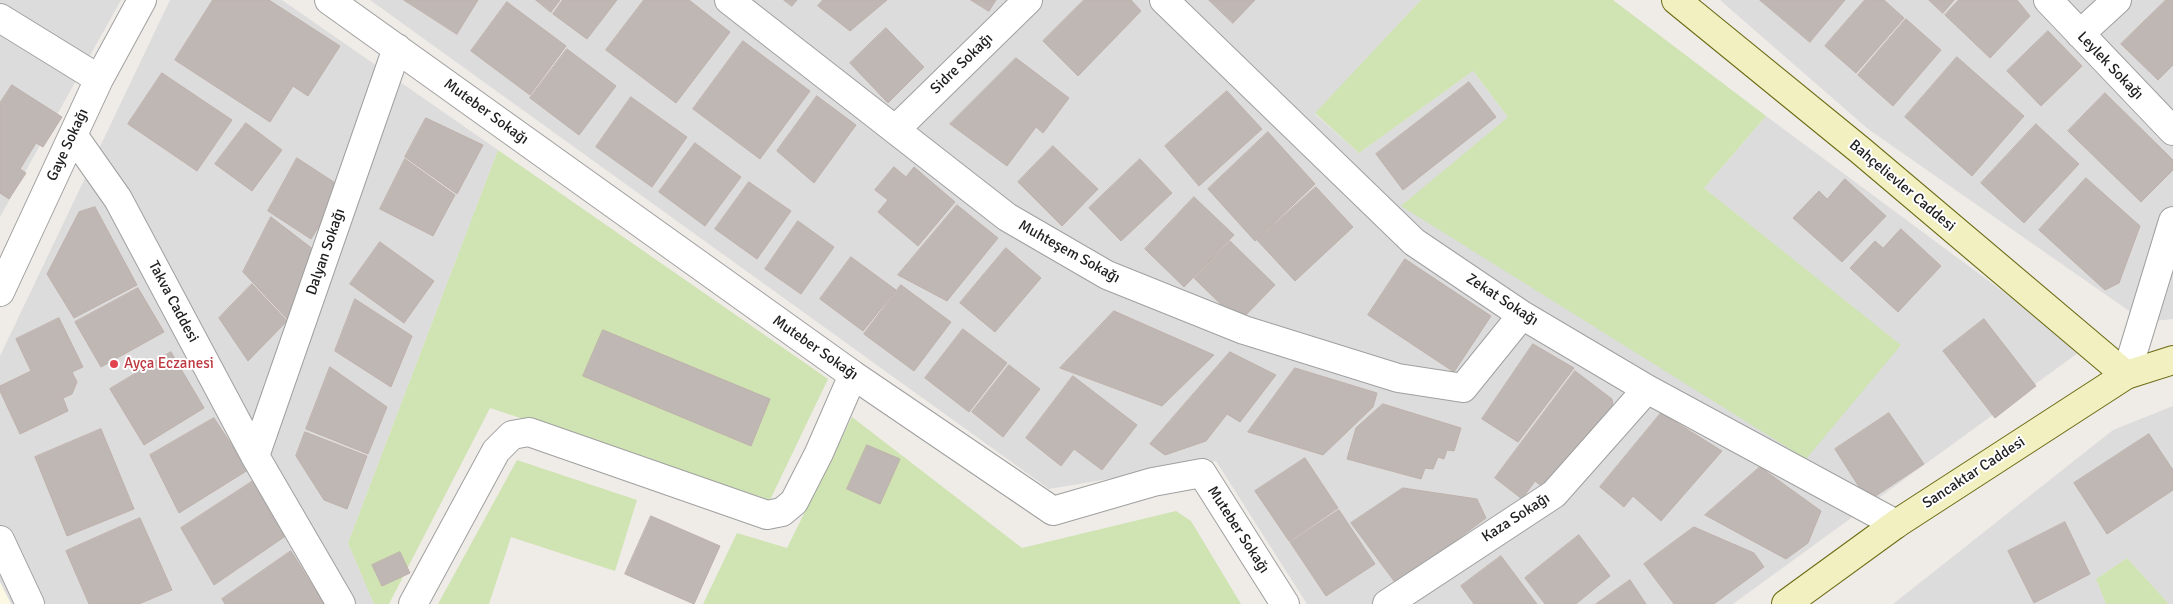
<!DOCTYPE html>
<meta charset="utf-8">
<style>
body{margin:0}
canvas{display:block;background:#efebe7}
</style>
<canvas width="2173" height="604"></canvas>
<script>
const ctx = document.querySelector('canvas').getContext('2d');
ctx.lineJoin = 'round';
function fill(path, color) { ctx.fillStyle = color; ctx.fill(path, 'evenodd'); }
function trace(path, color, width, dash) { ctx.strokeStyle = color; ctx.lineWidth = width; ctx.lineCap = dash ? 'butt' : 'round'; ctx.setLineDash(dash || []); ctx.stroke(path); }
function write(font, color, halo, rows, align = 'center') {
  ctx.font = font + ' Signika,sans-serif'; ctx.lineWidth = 4; ctx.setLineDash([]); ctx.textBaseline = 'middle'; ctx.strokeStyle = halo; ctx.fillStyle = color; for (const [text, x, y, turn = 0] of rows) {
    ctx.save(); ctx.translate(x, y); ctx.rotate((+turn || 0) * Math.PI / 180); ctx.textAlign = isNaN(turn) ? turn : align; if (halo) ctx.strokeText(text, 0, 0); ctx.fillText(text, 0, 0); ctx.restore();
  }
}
const residential = new Path2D(`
 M0,0H121L0,217Z
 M170,0H282L498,150L348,543L374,604H11L0,582V356Z
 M370,0H1421L1315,114L1359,153L1473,71L1508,117L1402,206L1900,345L1704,188L1766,116L2082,350L1733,604H1307L1216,461L1049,489Z
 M1720,0H2173V319L2145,322L1868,129Z
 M2173,406V604H2169L2127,558L2096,579L2106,604H1893L2113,430Z`);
const education = new Path2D(`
 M0,582L11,604H0Z`);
const grass = new Path2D(`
 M1421,0H1613L1766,116L1704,188L1901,345L1806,459L1401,206L1508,117L1473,71L1359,153L1315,113Z
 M498,150L828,379L770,500L490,408L389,604H374L348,543Z
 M852,417L1022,548L1176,511L1191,521L1241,604H703L737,533L787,548Z
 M517,460L637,500L615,571L511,537L489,604H438Z
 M2127,558L2169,604H2106L2096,579Z`);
const building = new Path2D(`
 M213,0H269L340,46L308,96L293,86L270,122L175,60Z
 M404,0H478L457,34Z
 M536,0H560L551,12Z
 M563,0H617L587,39L553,14Z
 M644,0H689L730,32L676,103L606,50Z
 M784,0H797L792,6Z
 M823,0H887L850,31L818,6Z
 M971,0H996L989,11Z
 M1084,0H1131L1141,11L1078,76L1043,41Z
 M1209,0H1255L1233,23Z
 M1760,0H1845L1810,42Z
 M1865,0H1884L1904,18L1856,73L1825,46Z
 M1929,0H1954L1943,13Z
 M1959,0H2017L2030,16L1990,58L1945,15Z
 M2166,0H2173V65L2158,80L2121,44Z
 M507,2L566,46L530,95L471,51Z
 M1906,19L1941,50L1893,106L1858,75Z
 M886,28L924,67L888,103L850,63Z
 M2048,31L2082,66L2041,106L2007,71Z
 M743,41L810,91L760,159L693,109Z
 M567,49L616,86L579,135L530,98Z
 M1957,57L2024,116L1972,176L1905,117Z
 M1016,58L1069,98L1043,133L1036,127L1007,166L950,124Z
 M162,73L232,120L197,171L128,124Z
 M1469,82L1496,117L1403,190L1376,154Z
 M12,85L62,117L43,147L36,143L20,169L26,173L9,199L0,193V103Z
 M1227,91L1262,129L1199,186L1165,146Z
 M2105,93L2173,160V170L2141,202L2068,131Z
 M817,96L856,125L814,183L777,151Z
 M631,97L687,137L652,187L596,147Z
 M426,118L483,145L457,194L405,157Z
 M246,123L282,150L252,191L215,164Z
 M2036,124L2079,164L2024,223L1981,183Z
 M1268,132L1315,184L1255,241L1208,189Z
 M695,143L741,177L705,226L659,192Z
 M1053,146L1098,189L1062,226L1018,182Z
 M297,158L343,188L311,239L268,211Z
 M405,159L455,195L433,236L380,209Z
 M1140,159L1172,193L1121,241L1089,208Z
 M894,167L906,177L914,167L955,202L918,246L878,212L888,200L875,190Z
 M2086,178L2140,226L2119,283L2105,290L2039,230Z
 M1845,179L1886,216L1842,262L1793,218L1819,191L1827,199Z
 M749,182L791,211L757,259L715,229Z
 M1316,187L1353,227L1295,281L1257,240Z
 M1194,197L1234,235L1184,287L1145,249Z
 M957,205L998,238L947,301L898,275Z
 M95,207L137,285L74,318L47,274L79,212Z
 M271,217L314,250L290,322L243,272Z
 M798,221L834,247L801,294L765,269Z
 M1901,229L1941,266L1898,312L1850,268L1875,241L1883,248Z
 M1230,241L1275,285L1239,322L1194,278Z
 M380,242L434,281L404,323L350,284Z
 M1006,248L1041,278L995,332L960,303Z
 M851,257L896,290L863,331L820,299Z
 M1405,259L1491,316L1454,372L1368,315Z
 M252,284L287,321L248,361L219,318Z
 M901,285L951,322L914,371L864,334Z
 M138,288L164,332L101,367L75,322Z
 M355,299L412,336L391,387L335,351Z
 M1114,311L1214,355L1162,406L1060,368Z
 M59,318L83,367L72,372L77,382L72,394L63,398L68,411L20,434L0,391V386L31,371L16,339Z
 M1984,319L2036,386L1995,418L1943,351Z
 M963,329L1007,363L969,412L925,378Z
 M603,330L770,399L751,446L583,376Z
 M1533,344L1574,368L1518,442L1482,419Z
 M171,352L204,408L144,445L110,389Z
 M1230,352L1276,375L1240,422L1227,414L1206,441L1165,455L1150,444Z
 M1009,365L1040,389L1003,437L972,412Z
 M330,367L387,407L368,454L306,429Z
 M1295,368L1377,393L1373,407L1323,455L1248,432Z
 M1575,371L1612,399L1614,413L1544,488L1535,481L1522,499L1495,478Z
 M1073,376L1137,425L1102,470L1074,449L1061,466L1026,438Z
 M1383,404L1461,428L1454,451L1447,450L1444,459L1438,457L1433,469L1425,468L1421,479L1347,459L1356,428Z
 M1661,413L1722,451L1661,521L1633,496L1624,507L1600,487Z
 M1889,413L1924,464L1868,501L1835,449Z
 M214,418L248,470L179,513L150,455Z
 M101,429L134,509L67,536L35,457Z
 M305,432L367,456L347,509L324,500L296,456Z
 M2149,434L2173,470V490L2107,534L2074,483Z
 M867,445L900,459L880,504L847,489Z
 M1305,458L1338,508L1289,541L1255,491Z
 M1760,467L1821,511L1808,543L1786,559L1705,515Z
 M253,481L287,535L214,585L181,528Z
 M1403,488L1477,499L1486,518L1397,585L1351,523Z
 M1339,510L1375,564L1326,596L1290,542Z
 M651,516L720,546L694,604L625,574Z
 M140,518L172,590L139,604H89L66,551Z
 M2065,522L2090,574L2034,603L2008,551Z
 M1694,527L1754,553L1764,567L1714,604H1674L1644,564Z
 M1579,535L1610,576L1576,604H1545L1525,578Z
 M291,551L324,604H225L222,599Z
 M400,552L410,573L382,586L372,565Z
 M1501,556L1537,604H1474L1461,586Z
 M1630,580L1646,604H1596Z`);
const street = new Path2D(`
 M329,0L853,375L1053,511L1153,482L1202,473L1285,604
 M729,0L1007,217L1107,275L1244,330L1398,378L1463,388L1522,315
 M1164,0L1414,242L1522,315L1647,389L1896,524
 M2048,0L2173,131
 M0,18L99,79
 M2080,34L2117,0
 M896,129L1028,0
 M73,135L118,199L255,456L341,604
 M0,292L99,79L142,0
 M2126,375L2173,221
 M255,456L397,48
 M0,540L30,604
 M413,604L496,451L512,435L529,432L767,515L782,512L794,502L819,453L853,375
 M1387,604L1554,494L1647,389`);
const secondary = new Path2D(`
 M1676,0L1860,150L2126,375
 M1786,604L1896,524L2126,375L2173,360`);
const markers = [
 [114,364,5,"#e0444e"]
];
const streetNames = [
 ["Sidre Sokağı",962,64,-44],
 ["Leylek Sokağı",2110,66,46],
 ["Muteber Sokağı",486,112,36],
 ["Gaye Sokağı",68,145,-65],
 ["Bahçelievler Caddesi",1902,186,40],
 ["Dalyan Sokağı",326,252,-71],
 ["Muhteşem Sokağı",1069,252,29],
 ["Zekat Sokağı",1502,300,33],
 ["Takva Caddesi",173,302,62],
 ["Muteber Sokağı",815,348,35],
 ["Sancaktar Caddesi",1974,473,-33],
 ["Kaza Sokağı",1516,518,-33],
 ["Muteber Sokağı",1238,530,57]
];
const healthNames = [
 ["Ayça Eczanesi",124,364]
];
fill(residential, '#dddcdc');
fill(education, '#fbf9e3');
fill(grass, '#cfe3b3');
fill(building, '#bfb7b4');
trace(building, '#bfb1ab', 1);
trace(street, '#a0a0a0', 30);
trace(secondary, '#6a6a12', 30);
trace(street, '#fff', 28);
trace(secondary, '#f2f0c1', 28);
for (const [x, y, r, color] of markers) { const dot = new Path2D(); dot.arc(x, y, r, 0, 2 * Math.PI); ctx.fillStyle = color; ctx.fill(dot); trace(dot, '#fff', 2); }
write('15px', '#1f1f1f', '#fff', streetNames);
write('15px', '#be3a42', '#fff', healthNames, 'left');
</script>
